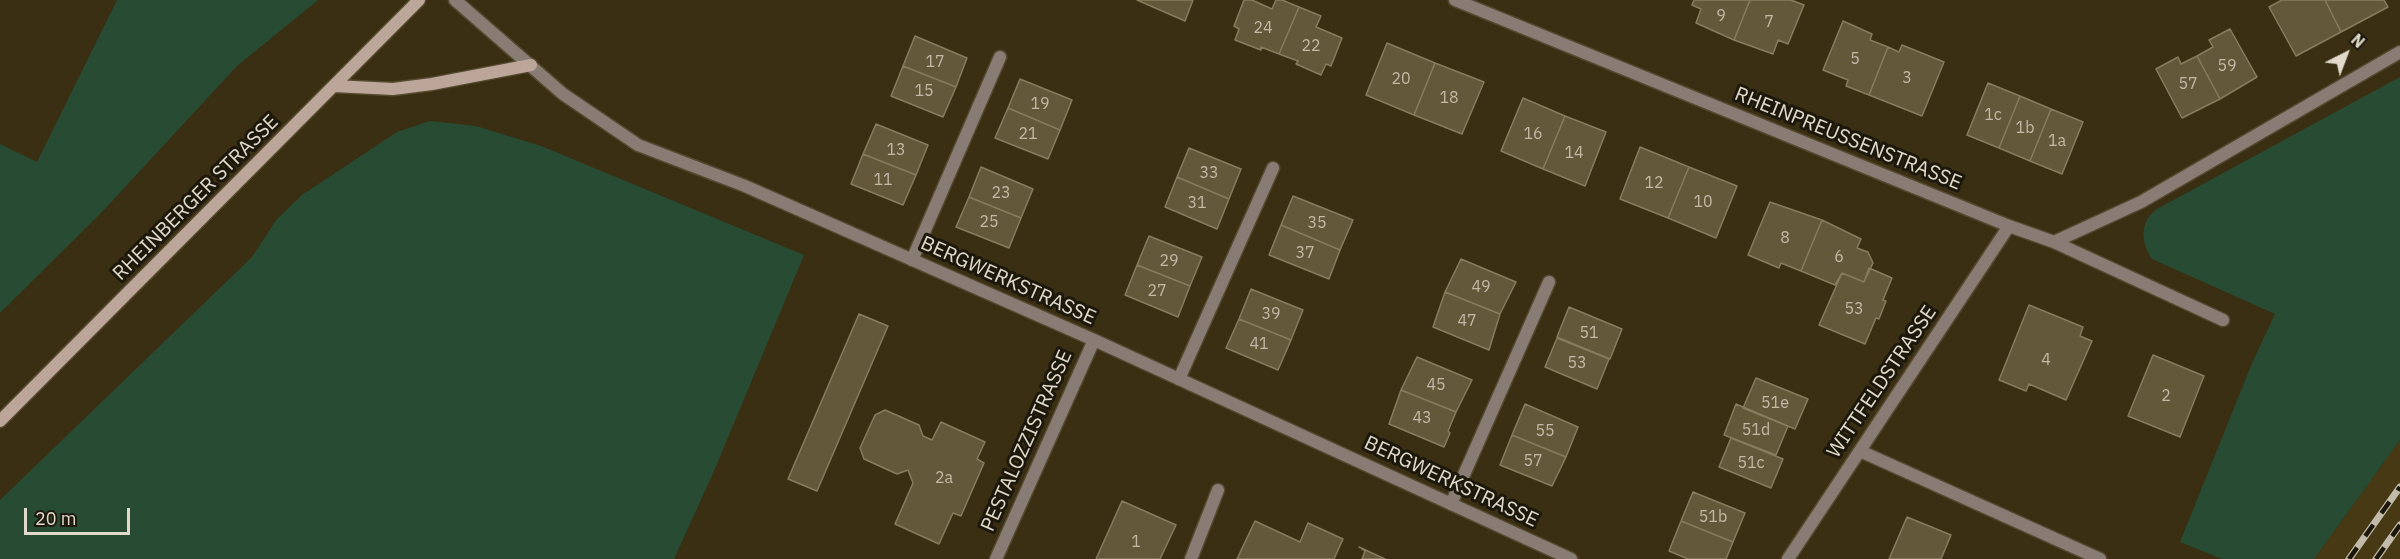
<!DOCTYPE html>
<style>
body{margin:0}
#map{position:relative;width:2400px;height:559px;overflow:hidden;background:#3a2f13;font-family:"IBM Plex Sans",sans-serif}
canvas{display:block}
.north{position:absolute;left:2316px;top:24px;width:60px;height:60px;-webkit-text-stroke:4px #1c180c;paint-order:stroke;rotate:42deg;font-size:16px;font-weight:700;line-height:24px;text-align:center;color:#e1daca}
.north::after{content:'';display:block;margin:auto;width:21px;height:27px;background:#e1daca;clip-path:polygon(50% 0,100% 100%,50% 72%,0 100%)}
.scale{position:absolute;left:24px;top:508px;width:106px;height:27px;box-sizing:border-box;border:3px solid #e1daca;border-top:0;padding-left:8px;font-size:18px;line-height:21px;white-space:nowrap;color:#e1daca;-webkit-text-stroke:4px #1c180c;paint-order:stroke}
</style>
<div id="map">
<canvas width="2400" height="559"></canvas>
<div class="north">N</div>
<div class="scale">20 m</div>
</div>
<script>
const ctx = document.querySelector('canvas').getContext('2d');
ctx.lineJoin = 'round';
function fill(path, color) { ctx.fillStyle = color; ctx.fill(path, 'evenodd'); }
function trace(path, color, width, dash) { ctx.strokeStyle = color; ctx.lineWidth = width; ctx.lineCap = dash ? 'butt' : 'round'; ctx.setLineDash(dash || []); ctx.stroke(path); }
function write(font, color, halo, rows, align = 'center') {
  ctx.font = font + ' "IBM Plex Sans",sans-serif'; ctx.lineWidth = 6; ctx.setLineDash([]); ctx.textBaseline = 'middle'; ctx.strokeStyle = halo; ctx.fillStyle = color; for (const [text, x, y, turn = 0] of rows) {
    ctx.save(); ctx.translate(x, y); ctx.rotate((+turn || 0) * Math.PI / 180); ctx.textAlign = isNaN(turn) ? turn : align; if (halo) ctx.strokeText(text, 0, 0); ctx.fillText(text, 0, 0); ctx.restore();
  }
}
const built = new Path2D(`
 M2400,440V559H2314Z`);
const green = new Path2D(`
 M117,0H318L237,66L101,213L0,313V144L37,162Z
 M2400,77V440L2314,559H2222L2180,542L2253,361L2275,314L2152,259C2141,243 2139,222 2157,209Z
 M430,121L476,126L541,146L804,255L714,471L674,559H0V500L252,257L277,219L302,195L397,132Z`);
const building = new Path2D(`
 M1137,0H1193L1185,21Z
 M1244,0H1252L1272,9L1276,0H1282L1299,7L1279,54L1261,47V50L1235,40L1239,29L1234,26Z
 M1694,0H1750L1734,40L1696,23L1701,9L1692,5Z
 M1750,0H1791L1804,5L1788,44L1778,40L1773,54L1734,40Z
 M2282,0H2325L2341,32L2296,56L2269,7Z
 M2325,0H2384L2388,7L2341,32Z
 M1299,7L1321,16L1316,27L1342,38L1331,66L1326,64L1321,75L1296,64L1298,61L1279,54Z
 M1843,21L1872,34L1870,40L1888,47L1869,95L1846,86L1848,80L1823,70Z
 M2230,29L2257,77L2220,99L2197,56L2213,47L2209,40Z
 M915,36L967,58L956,87L903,66Z
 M1387,43L1435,63L1414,115L1366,95Z
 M1902,45L1944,62L1922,116L1869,95L1888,47L1899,52Z
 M2197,56L2220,99L2182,118L2156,69L2178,57L2181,64Z
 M1435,63L1484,82L1462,134L1414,115Z
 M903,66L956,87L943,117L891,96Z
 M1020,79L1072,100L1060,130L1008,108Z
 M1988,83L2020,96L1999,148L1967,135Z
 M2020,96L2051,109L2030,161L1999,148Z
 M1523,98L1565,116L1543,169L1501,151Z
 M1008,108L1060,130L1048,159L995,138Z
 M2051,109L2083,122L2062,174L2030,161Z
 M1565,116L1606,132L1585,186L1543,169Z
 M876,124L928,145L916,175L863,154Z
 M1640,147L1689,167L1668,218L1620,199Z
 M1189,148L1241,169L1229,199L1177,177Z
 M863,154L916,175L903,205L851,184Z
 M981,167L1033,189L1021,218L969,197Z
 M1689,167L1737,186L1716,238L1668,218Z
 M1177,177L1229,199L1217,229L1165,207Z
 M1293,196L1353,220L1340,250L1281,225Z
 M969,197L1021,218L1009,248L956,227Z
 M1770,202L1822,220L1801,271L1781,263L1779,268L1748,255Z
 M1822,220L1861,239L1857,248L1868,252L1873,263L1864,282L1842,273L1835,285L1801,271Z
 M1281,225L1340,250L1329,279L1269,255Z
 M1149,236L1202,257L1190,286L1137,265Z
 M1461,259L1516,282L1500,314L1445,292Z
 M1137,265L1190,286L1178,317L1125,295Z
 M1869,268L1892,278L1883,300L1886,301L1879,319L1876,318L1865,344L1819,325L1842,273L1864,282Z
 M1251,289L1303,310L1291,340L1239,319Z
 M1445,292L1500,314L1489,350L1433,327Z
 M2029,305L2083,327L2080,336L2092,341L2066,400L2029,384L2026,391L1999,380Z
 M1569,307L1622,329L1610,359L1557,337Z
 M859,314L888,326L817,491L788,479Z
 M1239,319L1291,340L1278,370L1226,348Z
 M1557,338L1609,359L1597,389L1545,367Z
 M2153,355L2204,376L2180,437L2128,416Z
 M1417,357L1472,380L1456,412L1401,390Z
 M1756,378L1808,399L1795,429L1743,408Z
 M1401,390L1456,412L1448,431L1450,433L1444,447L1389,424Z
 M1525,404L1578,427L1566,457L1512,435Z
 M1736,404L1788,426L1776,455L1724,435Z
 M885,410L919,425L923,436L932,440L941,422L985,442L977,459L984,463L961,516L953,513L939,544L895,524L913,483L908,470L897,474L864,459L860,448L875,415Z
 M1512,435L1566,457L1552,486L1500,465Z
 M1731,438L1783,459L1771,488L1719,467Z
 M1693,492L1745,513L1733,542L1681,521Z
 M1122,501L1176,525L1160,559H1096Z
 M1907,517L1951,535L1941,559H1889Z
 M1255,521L1300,542L1308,523L1343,539L1334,559H1237Z
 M1681,521L1733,542L1726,559H1688L1669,551Z
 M1359,547L1385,559H1362L1365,551Z`);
const lane = new Path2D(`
 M912,260L1000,57
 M1179,379L1273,168
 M1860,451L2100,559
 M1451,504L1549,282
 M1191,559L1218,490`);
const street = new Path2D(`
 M455,0L563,94L638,145L745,186L1094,340L1571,559
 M1455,0L2009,226L2054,242L2223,320
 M2054,242L2141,202L2400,52
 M996,559L1094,340
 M1788,559L2009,226`);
const secondary = new Path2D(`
 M334,86L393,89L432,84L531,65
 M0,421L419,0`);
const rail = new Path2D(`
 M2349,559L2400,487
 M2376,559L2400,525`);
const numberNames = [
 ["9",1721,16],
 ["7",1769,22],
 ["24",1263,28],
 ["22",1311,46],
 ["5",1855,59],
 ["17",935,62],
 ["59",2227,66],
 ["3",1907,78],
 ["20",1401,79],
 ["57",2188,84],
 ["15",924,91],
 ["18",1449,98],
 ["19",1040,104],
 ["1c",1993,115],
 ["1b",2025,128],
 ["21",1028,134],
 ["16",1533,134],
 ["1a",2057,141],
 ["13",896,150],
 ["14",1574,153],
 ["33",1209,173],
 ["11",883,180],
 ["12",1654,183],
 ["23",1001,193],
 ["10",1703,202],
 ["31",1197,203],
 ["25",989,222],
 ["35",1317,223],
 ["8",1785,238],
 ["37",1305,253],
 ["6",1839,257],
 ["29",1169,261],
 ["49",1481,287],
 ["27",1157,291],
 ["53",1854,309],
 ["39",1271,314],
 ["47",1467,321],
 ["51",1589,333],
 ["41",1259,344],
 ["4",2046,360],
 ["53",1577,363],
 ["45",1436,385],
 ["2",2166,396],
 ["51e",1775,403],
 ["43",1422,418],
 ["51d",1756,430],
 ["55",1545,431],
 ["57",1533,461],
 ["51c",1751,463],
 ["2a",944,478],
 ["51b",1713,517],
 ["1",1136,542]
];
const streetNames = [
 ["RHEINPREUSSENSTRASSE",1848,139,22],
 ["RHEINBERGER STRASSE",196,198,-45],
 ["BERGWERKSTRASSE",1008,281,24],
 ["WITTFELDSTRASSE",1882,382,-56],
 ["PESTALOZZISTRASSE",1027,441,-66],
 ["BERGWERKSTRASSE",1451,482,25]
];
fill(built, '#463914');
fill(green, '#284c33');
fill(building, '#64583b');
trace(building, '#887c5e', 1.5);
trace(lane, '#554a30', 15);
trace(street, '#554a30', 15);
trace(secondary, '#554a30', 15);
trace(lane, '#897c74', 12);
trace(street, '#897c74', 12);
trace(secondary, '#bca699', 12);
trace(rail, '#c2bba9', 7);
trace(rail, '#1c180c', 4.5, [14]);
write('16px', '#c2baa6', null, numberNames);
write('20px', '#e1daca', '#1c180c', streetNames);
</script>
